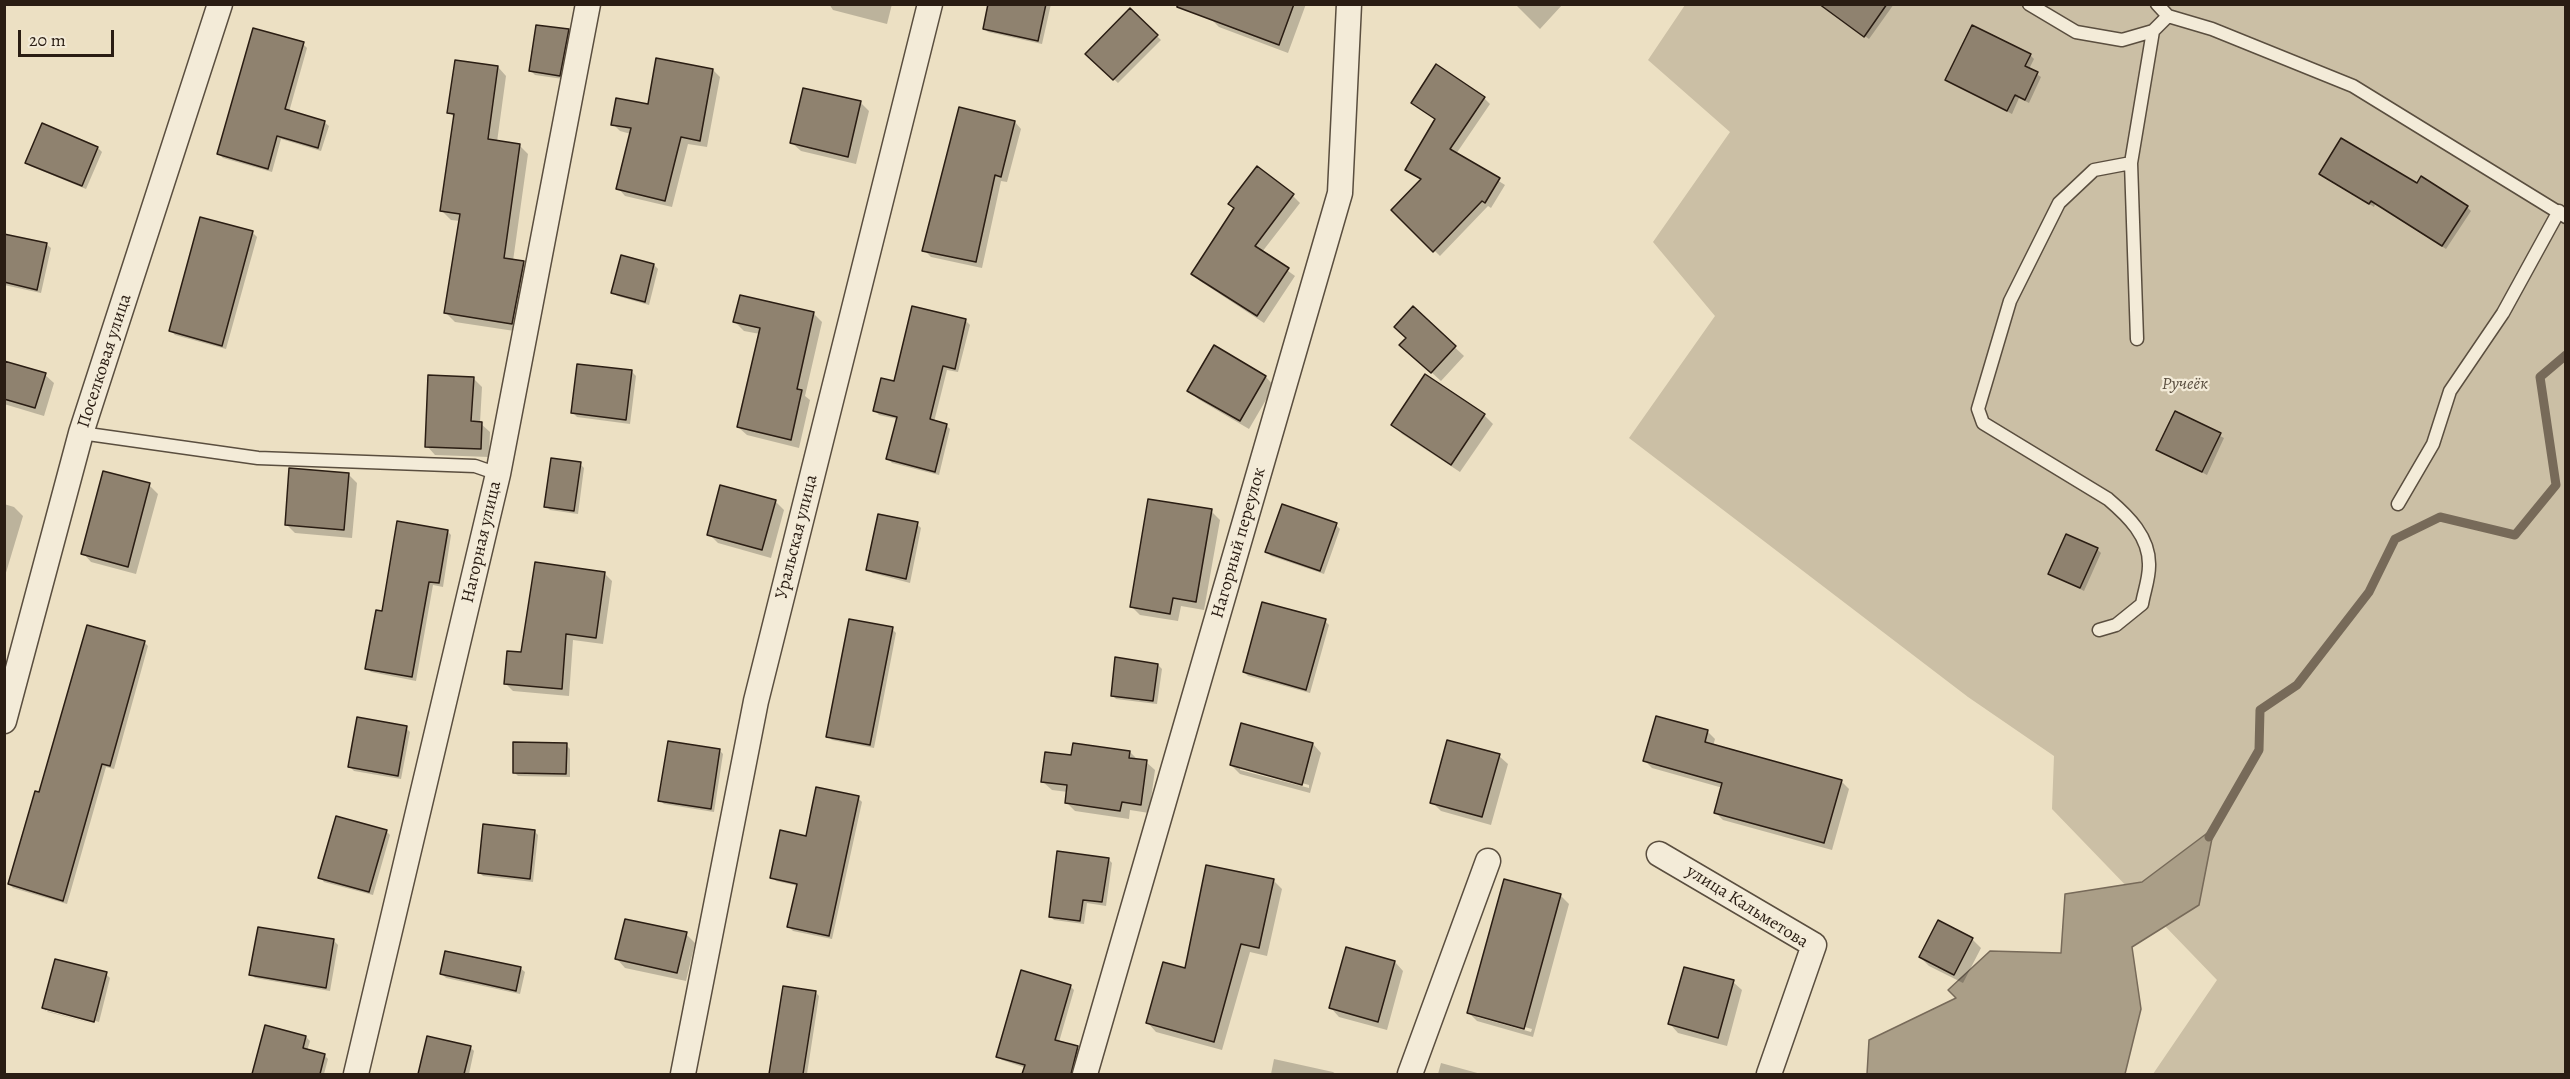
<!DOCTYPE html>
<meta charset="utf-8">
<style>
body{margin:0}
#map{position:relative;width:2570px;height:1079px;overflow:hidden;background:#ece0c3;font-family:Alegreya,serif}
canvas{display:block}
.frame{position:absolute;inset:0;border:6px solid #2a1d13;pointer-events:none}
.scale{position:absolute;left:18px;top:30px;width:96px;height:27px;box-sizing:border-box;border:3px solid #2a1d13;border-top:0;padding-left:8px;font-size:18px;line-height:21px;white-space:nowrap;color:#2a1d13;-webkit-text-stroke:4px #f3ebd8;paint-order:stroke}
</style>
<div id="map">
<canvas width="2570" height="1079"></canvas>
<div class="frame"></div>
<div class="scale">20 m</div>
</div>
<script>
const ctx = document.querySelector('canvas').getContext('2d');
ctx.lineJoin = 'round';
function fill(path, color) { ctx.fillStyle = color; ctx.fill(path, 'evenodd'); }
function trace(path, color, width, dash) { ctx.strokeStyle = color; ctx.lineWidth = width; ctx.lineCap = dash ? 'butt' : 'round'; ctx.setLineDash(dash || []); ctx.stroke(path); }
function write(font, color, halo, rows, align = 'center') {
  ctx.font = font + ' Alegreya,serif'; ctx.lineWidth = 4.5; ctx.setLineDash([]); ctx.textBaseline = 'middle'; ctx.strokeStyle = halo; ctx.fillStyle = color; for (const [text, x, y, turn = 0] of rows) {
    ctx.save(); ctx.translate(x, y); ctx.rotate((+turn || 0) * Math.PI / 180); ctx.textAlign = isNaN(turn) ? turn : align; if (halo) ctx.strokeText(text, 0, 0); ctx.fillText(text, 0, 0); ctx.restore();
  }
}
const green = new Path2D(`
 M1685,5H2565V1074H2153L2217,980L2052,809L2054,756L1968,697L1629,438L1715,316L1653,242L1730,132L1648,60Z`);
const water = new Path2D(`
 M2214,828L2199,905L2132,947L2141,1009L2125,1074H1867L1869,1040L1956,998L1948,990L1990,951L2061,953L2065,894L2142,882Z`);
const shadow = new Path2D(`
 M829,4H892L887,24L833,10Z
 M990,4H1051L1042,44L988,32L984,28Z
 M1215,4H1306L1288,53L1219,27L1210,18Z
 M1515,4H1563L1540,29Z
 M1825,4H1894L1869,39L1828,10Z
 M1130,10L1161,40L1118,83L1087,54Z
 M568,30L572,34L563,79L535,75L531,71Z
 M303,44L307,48L289,112L324,122L329,126L321,151L281,139L272,172L223,158L219,154Z
 M2030,55L2034,59L2029,69L2041,77L2029,103L2019,98L2012,114L1947,80Z
 M498,67L506,76L497,142L519,145L528,154L513,261L524,263L532,272L521,332L455,322L446,313L460,221L451,220L442,211L455,118L449,112Z
 M713,70L720,77L707,147L688,144L672,207L625,196L618,188L631,134L620,131L613,124Z
 M1484,98L1490,104L1456,154L1505,185L1491,208L1488,206L1440,256L1393,210L1422,180L1407,169L1436,120L1413,103Z
 M860,102L869,111L856,164L801,151L792,143Z
 M1015,122L1021,129L1007,182L1001,181L982,268L931,257L924,250Z
 M42,125L98,148L102,152L86,189L30,166L26,162Z
 M2321,174L2417,185L2467,207L2471,211L2446,249L2375,204L2374,207Z
 M1293,196L1300,203L1262,252L1295,276L1264,323L1200,281L1193,274Z
 M253,233L257,237L226,349L175,335L171,331Z
 M4,235L46,244L51,248L41,293L4,285Z
 M654,265L658,269L649,305L617,296L613,292Z
 M913,308L966,321L970,325L958,372L947,370L934,422L946,425L950,429L939,475L892,463L888,459L897,419L879,415L875,411L895,383Z
 M1413,308L1464,356L1441,381L1410,353L1407,338Z
 M814,314L822,322L805,396L810,400L799,448L747,435L738,427L760,334L744,331L735,322Z
 M1214,347L1266,377L1274,386L1249,429L1198,399L1189,390Z
 M4,362L45,375L54,383L44,416L4,404Z
 M632,372L636,376L630,424L577,417L573,413Z
 M473,378L482,387L480,423L490,432L489,457L435,455L427,446Z
 M2176,413L2224,438L2207,475L2158,449Z
 M1484,415L1493,424L1460,472L1402,434L1393,425Z
 M580,464L584,468L578,514L550,510L546,506Z
 M348,474L357,483L352,538L295,533L286,524Z
 M149,485L158,494L136,574L91,562L83,553Z
 M775,501L784,510L771,558L718,543L709,534Z
 M4,504L14,507L23,516L5,576Z
 M1211,511L1220,520L1204,610L1181,606L1178,621L1140,615L1131,606Z
 M917,524L921,528L910,583L872,573L868,569Z
 M1336,525L1340,529L1324,574L1271,556L1267,552Z
 M447,531L451,535L443,587L433,585L416,681L371,672L367,668L383,613Z
 M2097,549L2101,553L2084,591L2050,573Z
 M605,574L612,581L603,644L573,640L569,696L513,691L506,684L523,653Z
 M1325,621L1329,625L1310,693L1248,676L1244,672Z
 M892,629L896,633L874,748L832,740L828,736Z
 M144,642L148,646L114,769L106,767L67,904L13,888L9,884L40,794Z
 M1158,665L1162,669L1157,704L1116,699L1112,695Z
 M406,728L410,732L401,779L354,771L350,767Z
 M1707,731L1715,739L1713,746L1841,781L1849,789L1832,850L1723,820L1716,813L1723,788L1652,768L1645,761Z
 M1313,744L1321,753L1310,793L1240,774L1231,765ZM1240,766L1309,785V788L1240,770Z
 M566,745L570,749V777L518,776L514,772Z
 M719,750L723,754L714,812L664,804L660,800Z
 M1130,752L1138,760L1146,762L1155,770L1149,813L1130,810L1129,819L1075,811L1067,803L1068,792L1052,790L1043,782L1072,757Z
 M1499,756L1508,764L1491,825L1441,811L1432,802Z
 M858,798L862,802L832,939L793,931L789,927L798,886L776,881L772,877L807,838Z
 M386,831L390,835L373,895L324,882L320,877Z
 M534,831L538,835L533,882L483,876L479,872Z
 M1108,859L1112,863L1106,906L1087,903L1084,924L1054,920L1050,916Z
 M1273,880L1282,889L1267,956L1250,952L1222,1050L1156,1032L1148,1023L1186,970Z
 M1561,896L1569,904L1533,1037L1477,1021L1469,1013ZM1477,1014L1532,1029L1531,1032L1477,1017Z
 M259,928L334,941L338,945L330,991L255,978L251,974Z
 M686,934L695,943L686,981L625,968L617,959Z
 M1972,939L1981,948L1963,983L1929,966L1920,957Z
 M1395,962L1403,971L1387,1030L1339,1017L1331,1008Z
 M520,968L525,972L520,994L446,978L442,974Z
 M106,974L110,978L99,1022L46,1008V1011L44,1008Z
 M1733,982L1742,990L1727,1046L1678,1033L1670,1024Z
 M1070,986L1074,990L1059,1042L1077,1047L1081,1052L1075,1074H1024L1026,1068L1002,1060L998,1056Z
 M784,987L815,992L819,996L807,1074H770Z
 M47,1011L98,1025L48,1012Z
 M266,1026L306,1037L310,1041L307,1051L324,1055L328,1059L324,1074H253Z
 M428,1037L470,1047L474,1051L469,1074H420Z
 M1274,1059L1333,1072L1336,1074H1271Z
 M1441,1063L1481,1074H1438Z`);
const stream = new Path2D(`
 M2209,837L2259,750L2260,710L2297,685L2369,592L2395,539L2440,517L2515,535L2556,485L2540,377L2566,355`);
const building = new Path2D(`
 M988,4H1046L1038,41L983,29Z
 M1177,4H1294L1279,45L1177,7Z
 M1819,4H1887L1864,37Z
 M1130,8L1158,35L1113,80L1085,54Z
 M536,25L569,29L560,76L529,71Z
 M1972,25L2031,54L2025,66L2038,72L2025,100L2015,95L2007,111L1945,80Z
 M253,28L304,42L285,109L325,121L318,148L277,136L268,169L217,154Z
 M656,58L713,69L700,141L681,137L665,201L616,189L631,128L611,125L616,98L648,104Z
 M455,60L498,66L488,139L520,144L504,258L524,261L512,324L444,313L460,214L440,211L454,114L447,113Z
 M1436,64L1485,97L1450,149L1500,178L1485,203L1482,201L1433,252L1391,210L1421,179L1405,170L1435,119L1411,103Z
 M803,88L861,101L848,157L790,143Z
 M959,107L1015,121L1001,177L995,175L976,262L922,251Z
 M42,123L98,147L82,186L25,163Z
 M2341,138L2417,183L2421,176L2468,206L2442,246L2371,201L2369,204L2319,174Z
 M1257,166L1294,194L1255,246L1289,268L1257,316L1191,274L1234,208L1228,204Z
 M200,217L253,231L222,346L169,331Z
 M4,234L47,243L37,290L4,282Z
 M621,255L654,264L645,302L611,293Z
 M740,295L814,312L797,389L802,390L791,440L737,427L760,328L733,322Z
 M912,306L966,319L955,369L943,366L930,419L947,424L935,472L886,459L897,417L873,411L881,378L894,381Z
 M1413,306L1456,346L1431,373L1399,345L1406,338L1394,327Z
 M1214,345L1266,376L1240,421L1187,391Z
 M4,361L46,373L35,408L4,399Z
 M577,364L632,370L626,420L571,413Z
 M1425,374L1485,414L1451,465L1391,425Z
 M428,375L474,377L471,421L482,422L481,449L425,447Z
 M2175,411L2221,433L2202,472L2156,450Z
 M551,458L581,462L574,511L544,507Z
 M289,468L349,473L344,530L285,525Z
 M103,471L150,483L128,567L81,554Z
 M720,485L776,500L762,550L707,535Z
 M1148,499L1212,509L1196,602L1173,598L1170,614L1130,607Z
 M1282,504L1337,523L1320,571L1265,552Z
 M878,514L918,522L906,579L866,570Z
 M397,521L448,530L439,583L429,582L412,677L365,669L376,610L382,611Z
 M2066,534L2098,548L2080,588L2048,574Z
 M535,562L605,572L596,638L566,634L562,689L504,684L507,651L521,652Z
 M1262,602L1326,619L1306,690L1243,672Z
 M849,619L893,627L870,745L826,737Z
 M87,625L145,641L110,766L102,764L63,901L8,884L35,791L39,792Z
 M1115,657L1158,664L1153,701L1111,696Z
 M1656,716L1708,730L1705,742L1842,780L1824,843L1714,813L1722,783L1643,761Z
 M357,717L407,726L398,776L348,767Z
 M1241,723L1313,743L1302,785L1230,765Z
 M1447,740L1500,754L1482,817L1430,803Z
 M668,741L720,749L711,809L658,801Z
 M513,742L567,743L566,774L513,773Z
 M1073,743L1130,751L1129,758L1147,760L1141,805L1122,802L1120,811L1065,803L1067,785L1041,782L1045,752L1071,755Z
 M816,787L859,796L829,936L787,927L797,884L770,878L780,830L806,836Z
 M336,816L387,830L369,892L318,878Z
 M483,824L535,830L530,879L478,873Z
 M1057,851L1109,858L1102,902L1083,900L1080,921L1049,917Z
 M1206,865L1274,879L1259,948L1241,944L1214,1042L1146,1023L1163,962L1185,968Z
 M1504,879L1561,894L1524,1029L1467,1013Z
 M625,919L687,932L677,973L615,959Z
 M1938,920L1973,938L1954,975L1919,957Z
 M258,927L334,939L326,988L249,975Z
 M1346,947L1395,961L1378,1022L1329,1008Z
 M445,951L521,967L516,991L440,974Z
 M55,959L107,972L94,1022L42,1008Z
 M1684,967L1734,980L1718,1038L1668,1024Z
 M1021,970L1071,985L1055,1040L1078,1046L1071,1074H1022L1025,1065L996,1057Z
 M783,986L816,991L803,1074H769Z
 M265,1025L306,1036L303,1048L325,1054L320,1074H252Z
 M427,1036L471,1046L464,1074H418Z`);
const service = new Path2D(`
 M2029,4L2076,32L2122,40L2153,31
 M2157,4L2168,16L2212,29L2353,86L2566,217
 M2137,339L2131,163L2153,31L2168,16
 M81,433L258,458L475,466L498,474
 M2398,504L2433,444L2450,391L2503,313L2559,211
 M2099,630L2116,625L2142,604C2144,592 2149,579 2149,566C2150,537 2128,516 2108,499L1983,423L1978,409L2010,301L2059,203L2094,170L2131,163`);
const minor = new Path2D(`
 M4,721L81,433L220,4
 M1659,854L1814,945L1769,1074
 M356,1074L498,474L588,4
 M683,1074L756,701L930,4
 M1085,1074L1340,193L1349,4
 M1410,1074L1488,861`);
const streetNames = [
 ["Поселковая улица",105,361,-72],
 ["Уральская улица",797,537,-76],
 ["Нагорная улица",482,542,-77],
 ["Нагорный переулок",1239,543,-74],
 ["улица Кальметова",1747,907,32]
];
const parkNames = [
 ["Ручеёк",2185,385]
];
fill(green, '#cbbfa5');
fill(water, '#aa9e87');
trace(water, '#776a59', 1.5);
fill(shadow, '#0003');
trace(stream, '#776a59', 9);
fill(building, '#8f826f');
trace(building, '#2a1d13', 1.5);
trace(service, '#5a4e3f', 15);
trace(minor, '#5a4e3f', 27);
trace(service, '#f3ebd8', 12);
trace(minor, '#f3ebd8', 24);
write('18px', '#2a1d13', '#f3ebd8', streetNames);
write('italic 18px', '#5a4e3f', '#f3ebd8', parkNames);
</script>
